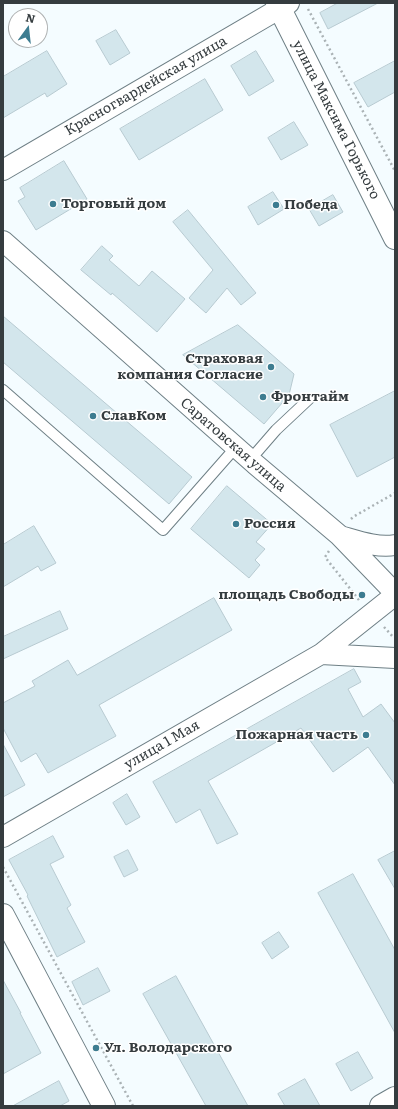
<!DOCTYPE html>
<meta charset="utf-8">
<style>
body{margin:0}
#map{position:relative;width:398px;height:1109px;overflow:hidden;background:#f4fcff;font-family:Literata,serif}
canvas{display:block}
.frame{position:absolute;inset:0;border:4px solid #353c3f;pointer-events:none}
.north{position:absolute;left:8px;top:8px;width:40px;height:40px;box-sizing:border-box;background:#fff;border:1px solid #aeb1b2;border-radius:50%;rotate:15deg;font-size:11px;font-weight:700;line-height:16px;text-align:center;color:#353c3f}
.north::after{content:'';display:block;margin:auto;width:14px;height:18px;background:#3d7c90;clip-path:polygon(50% 0,100% 100%,50% 72%,0 100%)}
</style>
<div id="map">
<canvas width="398" height="1109"></canvas>
<div class="frame"></div>
<div class="north">N</div>
</div>
<script>
const ctx = document.querySelector('canvas').getContext('2d');
ctx.lineJoin = 'round';
function fill(path, color) { ctx.fillStyle = color; ctx.fill(path, 'evenodd'); }
function trace(path, color, width, dash) { ctx.strokeStyle = color; ctx.lineWidth = width; ctx.lineCap = dash ? 'butt' : 'round'; ctx.setLineDash(dash || []); ctx.stroke(path); }
function write(font, color, halo, rows, align = 'center') {
  ctx.font = font + ' Literata,serif'; ctx.lineWidth = 3; ctx.setLineDash([]); ctx.textBaseline = 'middle'; ctx.strokeStyle = halo; ctx.fillStyle = color; for (const [text, x, y, turn = 0] of rows) {
    ctx.save(); ctx.translate(x, y); ctx.rotate((+turn || 0) * Math.PI / 180); ctx.textAlign = isNaN(turn) ? turn : align; if (halo) ctx.strokeText(text, 0, 0); ctx.fillText(text, 0, 0); ctx.restore();
  }
}
const building = new Path2D(`
 M338,3H378L328,29L320,13Z
 M116,30L130,53L110,65L96,41Z
 M47,51L67,84L47,97L45,93L3,118V77Z
 M256,51L274,81L249,96L231,66Z
 M395,61V92L368,107L354,83Z
 M205,79L223,110L139,160L120,129Z
 M294,122L308,145L281,160L268,138Z
 M64,161L87,199L36,230L18,201L25,197L20,188Z
 M273,192L284,209L258,225L248,207Z
 M333,195L343,212L319,226L309,209Z
 M188,210L256,293L241,305L227,288L206,313L189,298L213,270L173,222Z
 M102,246L113,256L109,260L139,286L152,271L185,299L157,332L112,293L111,295L81,270Z
 M3,316L192,477L169,504L3,362Z
 M238,325L294,374L289,395L264,424L183,355Z
 M395,391V457L357,477L330,425Z
 M227,486L272,524L256,542L265,549L255,560L260,565L249,578L191,529Z
 M34,526L56,563L41,571L38,566L3,587V545Z
 M214,598L232,630L99,705L116,736L48,773L36,753L21,762L3,728V703L35,686L32,681L68,660L77,675Z
 M60,611L68,629L3,659V637Z
 M354,669L361,682L348,689L363,717L381,704L395,723V785L368,747L333,772L301,728L208,781L238,834L217,844L200,809L176,823L153,782Z
 M3,744L25,785L3,797Z
 M127,794L140,817L126,825L113,803Z
 M53,836L64,857L50,864L71,905L67,908L85,942L57,957L27,896L28,895L9,860Z
 M128,850L138,870L124,877L114,857Z
 M395,851V889L378,860Z
 M353,874L395,950V1033L318,893Z
 M279,932L289,947L272,959L262,943Z
 M98,968L110,991L83,1005L72,982Z
 M176,976L248,1106H206L143,994Z
 M3,980L21,1013H20L41,1053L3,1074Z
 M358,1052L373,1078L351,1091L336,1064Z
 M305,1079L320,1106H285L278,1094Z
 M59,1081L69,1101L60,1106H13Z`);
const path = new Path2D(`
 M308,9L395,171
 M351,519L353,517L395,493
 M329,551L325,557L359,600
 M384,627L394,638
 M3,867L133,1106`);
const lane = new Path2D(`
 M3,390L163,530L236,447
 M250,460L276,430L309,399`);
const street = new Path2D(`
 M3,170L289,3
 M3,241L255,464L339,535L395,593
 M340,536C358,541 377,548 395,545
 M321,654L395,658
 M3,837L321,654L395,595`);
const secondary = new Path2D(`
 M277,3L395,238
 M3,915L104,1106
 M381,1106L395,1098`);
const markers = [
 [53,204,4,"#3d7c90"],
 [276,205,4,"#3d7c90"],
 [271,367,4,"#3d7c90"],
 [263,397,4,"#3d7c90"],
 [93,416,4,"#3d7c90"],
 [236,524,4,"#3d7c90"],
 [362,595,4,"#3d7c90"],
 [366,735,4,"#3d7c90"],
 [96,1048,4,"#3d7c90"]
];
const streetNames = [
 ["Красногвардейская улица",146,86,-30],
 ["улица Максима Горького",336,120,63],
 ["Саратовская улица",233,445,41],
 ["улица 1 Мая",162,745,-30]
];
const poiNames = [
 ["Торговый дом",61,204],
 ["Победа",284,205],
 ["Страховая",263,359,"right"],
 ["компания Согласие",263,375,"right"],
 ["Фронтайм",271,397],
 ["СлавКом",101,416],
 ["Россия",244,524],
 ["площадь Свободы",354,595,"right"],
 ["Пожарная часть",358,735,"right"],
 ["Ул. Володарского",104,1048]
];
fill(building, '#d3e6ec');
trace(building, '#b7cad1', 1);
trace(lane, '#6e7f85', 12);
trace(street, '#6e7f85', 22);
trace(secondary, '#6e7f85', 24);
trace(path, '#aab2b5', 2.5, [2, 3]);
trace(lane, '#fff', 10);
trace(street, '#fff', 20);
trace(secondary, '#fff', 22);
for (const [x, y, r, color] of markers) { const dot = new Path2D(); dot.arc(x, y, r, 0, 2 * Math.PI); ctx.fillStyle = color; ctx.fill(dot); trace(dot, '#fff', 1.5); }
write('14px', '#353c3f', '#fff', streetNames);
write('bold 14px', '#353c3f', '#fff', poiNames, 'left');
</script>
